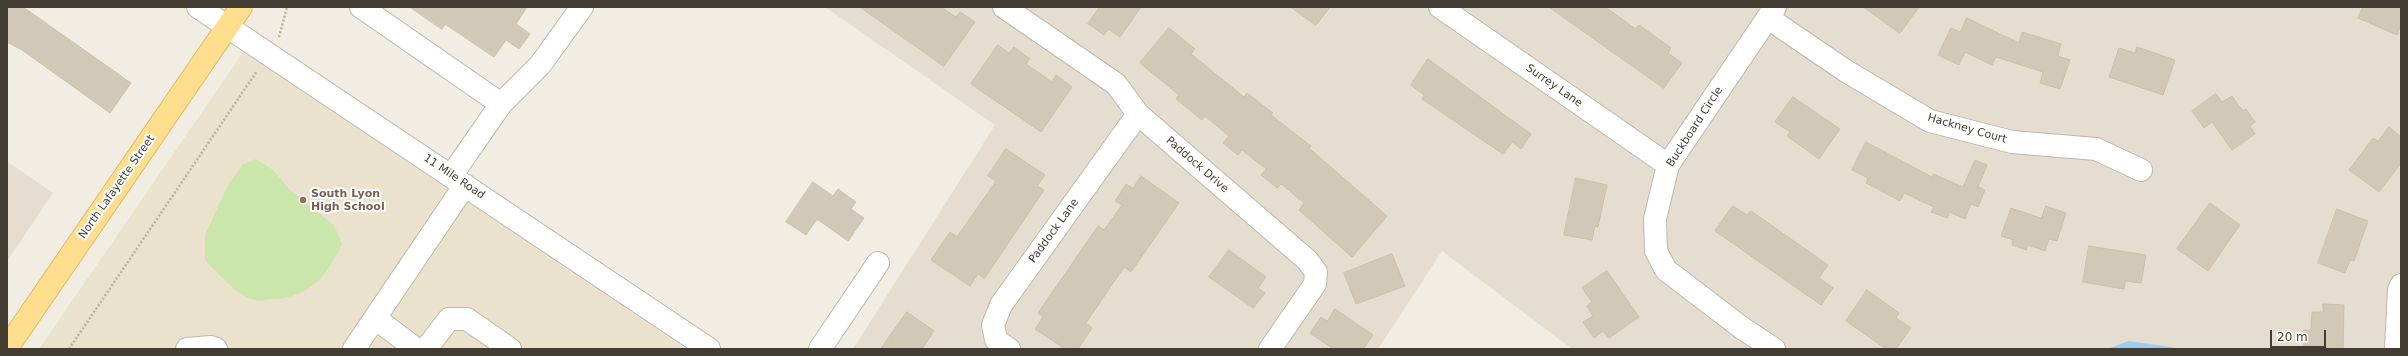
<!DOCTYPE html>
<style>
body{margin:0}
#map{position:relative;width:2408px;height:356px;overflow:hidden;background:#f1ede2;font-family:"DejaVu Sans",sans-serif}
canvas{display:block}
.frame{position:absolute;inset:0;border:8px solid #423c33;pointer-events:none}
.scale{position:absolute;left:2270px;top:330px;width:56px;height:18px;box-sizing:border-box;border:2px solid #423c33;border-top:0;padding-left:5px;font-size:12px;line-height:14px;white-space:nowrap;color:#423c33;-webkit-text-stroke:3px #fff;paint-order:stroke}
</style>
<div id="map">
<canvas width="2408" height="356"></canvas>
<div class="frame"></div>
<div class="scale">20 m</div>
</div>
<script>
const ctx = document.querySelector('canvas').getContext('2d');
ctx.lineJoin = 'round';
function fill(path, color) { ctx.fillStyle = color; ctx.fill(path, 'evenodd'); }
function trace(path, color, width, dash) { ctx.strokeStyle = color; ctx.lineWidth = width; ctx.lineCap = dash ? 'butt' : 'round'; ctx.setLineDash(dash || []); ctx.stroke(path); }
function write(font, color, halo, rows, align = 'center') {
  ctx.font = font + ' "DejaVu Sans",sans-serif'; ctx.lineWidth = 4; ctx.setLineDash([]); ctx.textBaseline = 'middle'; ctx.strokeStyle = halo; ctx.fillStyle = color; for (const [text, x, y, turn = 0] of rows) {
    ctx.save(); ctx.translate(x, y); ctx.rotate((+turn || 0) * Math.PI / 180); ctx.textAlign = isNaN(turn) ? turn : align; if (halo) ctx.strokeText(text, 0, 0); ctx.fillText(text, 0, 0); ctx.restore();
  }
}
const residential = new Path2D(`
 M825,7H2401V349H1572L1442,251L1378,349H853L995,125Z
 M7,161L53,193L7,261Z`);
const education = new Path2D(`
 M244,51L686,349H39Z`);
const green = new Path2D(`
 M256,159L273,170L290,190L334,225L342,244C327,276 310,297 273,299C268,299 260,302 255,300C238,297 217,272 205,260V235L228,185L242,165Z`);
const water = new Path2D(`
 M2129,341L2177,348L2179,349H2107Z`);
const building = new Path2D(`
 M7,7H23L131,83L110,113L22,50L7,42Z
 M410,7H527L516,24L530,34L519,49L506,40L494,57L445,24L442,29Z
 M860,7H941L956,17L960,12L975,22L944,66Z
 M1100,7H1141L1120,37L1108,29L1104,35L1088,24Z
 M1291,7H1330L1316,25Z
 M1549,7H1605L1636,29L1639,25L1671,48L1668,53L1682,63L1664,88Z
 M1864,7H1919L1900,33Z
 M2363,7H2401V25L2397,35L2358,18Z
 M1967,18L2019,43L2022,32L2061,44L2058,56L2070,60L2060,89L2040,83L2043,72L1996,57L1992,65L1965,52L1959,65L1938,55L1951,28L1960,32Z
 M1169,28L1195,49L1191,54L1244,97L1247,93L1273,113L1271,115L1311,146L1309,148L1387,216L1352,257L1299,210L1304,203L1281,184L1277,188L1261,175L1266,169L1242,150L1238,155L1223,143L1229,136L1205,116L1202,120L1176,99L1179,95L1140,63Z
 M998,45L1009,53L1014,47L1030,59L1026,64L1052,82L1056,75L1072,87L1041,132L971,84Z
 M2137,47L2175,60L2163,95L2109,77L2119,48L2135,53Z
 M1428,59L1531,134L1521,149L1512,142L1503,154L1422,99L1424,95L1411,85Z
 M2216,94L2222,102L2232,96L2243,111L2246,109L2255,122L2250,126L2255,134L2232,150L2212,122L2204,128L2192,111Z
 M1793,97L1840,129L1819,159L1787,136L1790,132L1775,122Z
 M2389,127L2401,137V163L2379,192L2349,170L2373,138L2378,141Z
 M1866,142L1932,177L1933,174L1963,187L1975,160L1987,165L1978,187L1985,190L1978,207L1971,204L1965,219L1950,212L1947,218L1931,212L1934,207L1904,193L1900,201L1866,183L1868,178L1852,170Z
 M1006,149L1045,175L1037,186L1044,190L984,279L978,274L970,286L931,260L950,232L957,237L996,181L988,176Z
 M1141,176L1179,203L1131,272L1124,267L1086,323L1092,328L1078,349H1065L1035,329L1043,317L1038,313L1098,226L1104,230L1122,205L1115,201L1126,184L1133,188Z
 M1576,178L1607,185L1598,227L1595,226L1592,240L1564,235Z
 M813,182L833,196L838,189L856,202L851,209L864,218L848,241L817,219L806,235L786,222Z
 M2210,203L2240,225L2208,271L2177,249Z
 M1733,206L1747,215L1751,211L1828,265L1819,278L1833,288L1821,305L1715,231Z
 M2046,206L2066,213L2057,241L2049,239L2045,251L2028,245L2026,250L2012,245L2013,240L2001,236L2011,208L2041,218Z
 M2337,209L2368,221L2354,261L2350,260L2345,273L2318,263Z
 M2089,246L2146,255L2141,283L2125,281L2124,289L2083,282Z
 M1229,250L1266,277L1258,288L1265,293L1253,308L1209,277Z
 M1392,254L1405,286L1356,304L1344,273Z
 M1607,271L1639,317L1609,338L1603,331L1594,338L1583,322L1593,316L1587,306L1592,302L1582,288Z
 M1867,290L1899,313L1896,318L1911,328L1896,349H1886L1846,321Z
 M2323,304L2344,305L2343,349L2304,348V330H2311L2312,312H2323Z
 M1335,309L1373,335L1363,349H1333L1310,333L1321,317L1327,321Z
 M907,312L934,331L922,349H881Z`);
const path = new Path2D(`
 M279,37L287,7
 M69,349L257,71`);
const minor = new Path2D(`
 M198,7L709,349
 M361,7L501,104L451,176
 M1004,7L1116,84L1138,114L1307,260L1316,272L1315,284L1270,349
 M1440,7L1668,165
 M1768,18L1846,71L1930,121L2012,142L2096,149L2141,170
 M501,104L540,65L582,7
 M375,318L416,349
 M187,349L211,347L216,349
 M354,349L465,185
 M426,349L449,319H467L510,349
 M820,349L878,263
 M1009,349L996,340L993,325L1001,305L1138,114
 M1774,349L1742,328L1666,270L1656,251L1655,219L1668,165L1775,7
 M2396,349L2399,290L2401,285`);
const major = new Path2D(`
 M7,348L241,7`);
const markers = [
 [303,200,4,"#8d6e63"]
];
const streetNames = [
 ["Surrey Lane",1554,86,35],
 ["Buckboard Circle",1695,127,-57],
 ["Hackney Court",1967,129,16],
 ["Paddock Drive",1197,165,41],
 ["11 Mile Road",454,177,34],
 ["North Lafayette Street",117,187,-55],
 ["Paddock Lane",1054,231,-54]
];
const educationNames = [
 ["South Lyon",311,194],
 ["High School",311,207]
];
fill(residential, '#e5ded0');
fill(education, '#eae2cc');
fill(green, '#cbe6ab');
fill(water, '#9eceef');
fill(building, '#d2c8b8');
trace(building, '#cdc0ab', 1);
trace(minor, '#bfb7a8', 24);
trace(major, '#e2ba60', 24);
trace(path, '#beb097', 2.5, [2, 2]);
trace(minor, '#fff', 22);
trace(major, '#fdde8f', 22);
for (const [x, y, r, color] of markers) { const dot = new Path2D(); dot.arc(x, y, r, 0, 2 * Math.PI); ctx.fillStyle = color; ctx.fill(dot); trace(dot, '#fff', 1.5); }
write('11px', '#423c33', '#fff', streetNames);
write('bold 11px', '#785e54', '#fff', educationNames, 'left');
</script>
